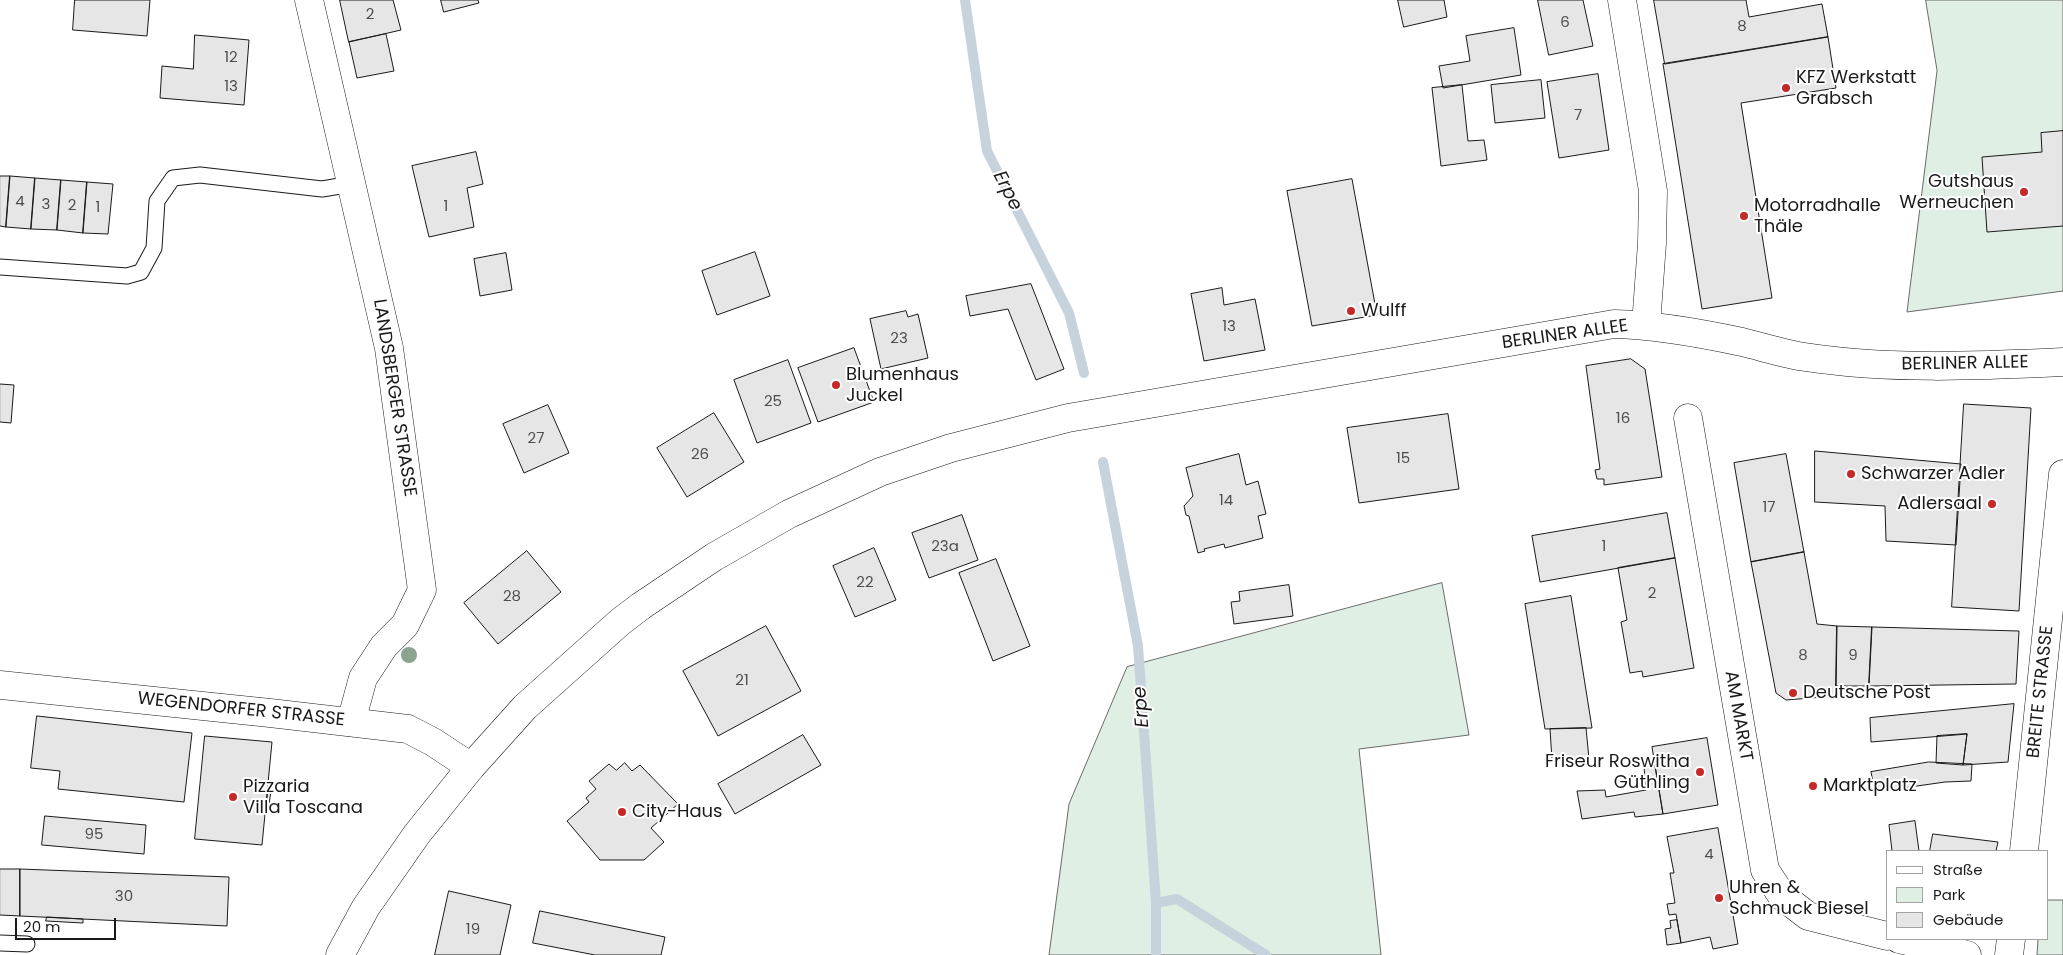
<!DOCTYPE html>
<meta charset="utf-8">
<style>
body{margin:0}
#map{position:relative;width:2063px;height:955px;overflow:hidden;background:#fff;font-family:Poppins,sans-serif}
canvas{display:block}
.legend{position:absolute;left:1886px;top:850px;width:162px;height:90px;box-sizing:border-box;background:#fff;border:1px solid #a3a3a3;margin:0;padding:6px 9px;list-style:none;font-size:15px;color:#1a1a1a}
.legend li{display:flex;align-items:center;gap:10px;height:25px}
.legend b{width:25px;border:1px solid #a3a3a3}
.scale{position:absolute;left:15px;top:918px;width:101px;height:22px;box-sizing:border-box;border:2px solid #1a1a1a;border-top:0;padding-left:6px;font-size:15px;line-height:18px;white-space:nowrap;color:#1a1a1a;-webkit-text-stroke:4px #fff;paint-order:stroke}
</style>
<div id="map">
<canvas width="2063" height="955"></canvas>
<ul class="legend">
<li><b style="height:6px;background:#fff"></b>Straße</li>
<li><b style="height:14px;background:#e0efe3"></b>Park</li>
<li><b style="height:14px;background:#e6e6e6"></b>Gebäude</li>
</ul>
<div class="scale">20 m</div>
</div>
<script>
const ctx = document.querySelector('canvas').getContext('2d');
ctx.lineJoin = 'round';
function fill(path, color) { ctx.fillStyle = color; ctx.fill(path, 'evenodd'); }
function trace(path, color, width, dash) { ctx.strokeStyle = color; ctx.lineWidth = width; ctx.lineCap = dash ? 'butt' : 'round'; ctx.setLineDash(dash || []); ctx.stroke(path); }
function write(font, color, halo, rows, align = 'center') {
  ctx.font = font + ' Poppins,sans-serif'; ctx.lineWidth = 4; ctx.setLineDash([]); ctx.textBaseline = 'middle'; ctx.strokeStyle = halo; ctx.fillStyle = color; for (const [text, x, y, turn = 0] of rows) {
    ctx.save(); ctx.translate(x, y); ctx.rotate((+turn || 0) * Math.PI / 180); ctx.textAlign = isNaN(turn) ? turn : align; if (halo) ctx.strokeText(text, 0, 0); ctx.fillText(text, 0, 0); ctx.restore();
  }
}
const green = new Path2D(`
 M1926,0H2063V291L1907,312L1937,71Z
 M1442,583L1469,735L1359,749L1381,955H1049L1069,804L1127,667Z
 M2047,900H2063V955H2037L2038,939H2047Z`);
const stream = new Path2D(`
 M965,0L987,151L1069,313L1084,373
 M1103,462L1138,646L1156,903V955
 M1156,903L1177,899L1266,955`);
const building = new Path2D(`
 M75,0H150L147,36L73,30Z
 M340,0H393L401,30L349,42Z
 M441,0H478L479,3L444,12Z
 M1398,0H1444L1447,17L1404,27Z
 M1538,0H1583L1593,46L1549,55Z
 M1654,0H1746L1749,17L1822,4L1828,37L1665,64Z
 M1514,28L1521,75L1443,88L1439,66L1470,61L1466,36Z
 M386,34L394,71L357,78L349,42Z
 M195,35L249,40L244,105L160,98L162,66L193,69Z
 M1828,37L1836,88L1741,103L1772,298L1702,309L1663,64Z
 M1598,74L1609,150L1559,158L1547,82Z
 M1541,80L1545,118L1495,123L1491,85Z
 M1462,85L1468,141L1484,140L1487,160L1441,166L1432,88Z
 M2063,131V226L1987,232L1982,157L2042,152L2041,133Z
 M476,152L483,184L467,188L474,227L429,237L412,166Z
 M0,176H10L6,227L0,226Z
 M10,176L35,178L31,229L6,227Z
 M35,178L61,180L57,230L31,229Z
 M1352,179L1377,315L1312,326L1287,191Z
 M61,180L87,182L83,233L57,230Z
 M87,182L113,184L108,234L83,233Z
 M755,252L770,296L717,315L702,271Z
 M506,253L512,290L480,296L474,259Z
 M1031,284L1064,369L1036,380L1008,309L970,316L966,296Z
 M1222,288L1224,305L1255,299L1265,350L1204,361L1191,294Z
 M906,311L908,317L918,314L928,358L881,369L870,319Z
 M854,348L874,402L818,422L798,368Z
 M1631,359L1645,369L1662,477L1604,485V479H1597L1595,470L1600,469L1586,366Z
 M788,360L811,423L757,443L734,380Z
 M0,384L14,385L11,423L0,422Z
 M1964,404L2031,408L2019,611L1952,607Z
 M548,405L569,453L524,473L503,424Z
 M714,413L744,462L687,497L657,448Z
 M1448,414L1459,489L1359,503L1347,428Z
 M1815,451L1961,464L1956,545L1886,541L1885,506L1815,502Z
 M1239,454L1246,485L1258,481L1266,514L1258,516L1263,538L1225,548L1224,544L1204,549L1205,551L1198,553L1189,516L1186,515L1184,506L1193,496L1186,468Z
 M1786,454L1804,552L1751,562L1734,463Z
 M1667,513L1675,558L1540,582L1532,536Z
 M962,515L978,560L929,578L912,533Z
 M874,548L896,600L855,617L833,566Z
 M527,551L561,592L498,644L464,603Z
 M1804,552L1817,624L1837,626L1836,696L1786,700L1776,693L1751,562Z
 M1675,558L1694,668L1643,677L1642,671L1630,673L1621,622L1627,620L1618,568Z
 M996,559L1030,646L993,661L959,573Z
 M1289,585L1293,616L1234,624L1231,602L1240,601L1239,592Z
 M1571,596L1592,728L1545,729L1525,604Z
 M766,626L801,691L718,736L683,671Z
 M1837,626L1872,627L1869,686H1836Z
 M1872,627L2019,631L2016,684L1869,686Z
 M2014,704L2008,762L1963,765L1967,734L1871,742L1870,718Z
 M37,716L192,733L184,802L58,789L60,771L31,768Z
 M1586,728L1589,759L1552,760L1550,729Z
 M1967,734L1963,765L1936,763L1937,736Z
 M803,735L821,765L735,814L718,784Z
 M205,736L272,742L262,845L195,839Z
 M1707,738L1718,805L1663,814L1652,747Z
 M1929,762L1972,764L1971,781L1945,782L1875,792L1871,772Z
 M625,763L632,771L640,765L678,804L651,828L664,842L644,860H600L567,821L589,802L586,798L596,789L589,781L609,764L616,770Z
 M1655,766L1663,814L1635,817L1634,812L1582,819L1577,791L1605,790L1606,797L1646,790L1644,767Z
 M268,790H271L269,805H267Z
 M45,816L146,825L144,854L42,845Z
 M1915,821L1919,851H1892L1889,825Z
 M1718,828L1738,944L1713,949L1710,937L1681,943L1676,914L1669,915L1667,904L1675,903L1670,873H1674L1667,837Z
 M1933,834L1998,842L1996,851H1930Z
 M0,869H20V916L0,915Z
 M20,869L229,877L227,926L20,916Z
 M449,891L511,905L500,955H435Z
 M540,911L665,937L661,955H595L533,943Z
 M47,917L83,919V923L46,921Z
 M1677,920L1681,943L1667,945L1665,929L1671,928L1670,921Z`);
const lane = new Path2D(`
 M0,267L127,276L141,272L154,248L157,201L173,178L200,175L322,189L352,184
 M0,943L27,944`);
const street = new Path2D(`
 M309,0L389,348L422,590L405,625L384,646L363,678L351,722
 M1622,0L1653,191L1652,243L1646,325
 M1688,418L1765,870L1782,896L1808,916L1887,936
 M2024,851L2063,474
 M1899,939L1967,955
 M2009,955L2011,939`);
const secondary = new Path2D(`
 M0,685L270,713L408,729L433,742L471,767`);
const primary = new Path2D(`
 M340,955L366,907L417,834L471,767L525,707L620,622L641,606L714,557L789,514L880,472L951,448L1068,418L1614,324C1657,325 1700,333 1742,342C1763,347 1784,354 1805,357C1890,370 1977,366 2063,362`);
const trees = [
 [409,655]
];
const markers = [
 [1786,88,5,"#c62828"],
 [2024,192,5,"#c62828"],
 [1744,216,5,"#c62828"],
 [1351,311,5,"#c62828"],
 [836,385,5,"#c62828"],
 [1851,474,5,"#c62828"],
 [1992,504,5,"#c62828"],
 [1793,693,5,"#c62828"],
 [1700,772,5,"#c62828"],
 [1813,786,5,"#c62828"],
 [233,797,5,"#c62828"],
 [622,812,5,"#c62828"],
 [1719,898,5,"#c62828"]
];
const numberNames = [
 ["2",370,15],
 ["6",1565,23],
 ["8",1742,27],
 ["12",231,58],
 ["13",231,87],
 ["7",1578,116],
 ["4",20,202],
 ["3",46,205],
 ["2",72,206],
 ["1",446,207],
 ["1",98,208],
 ["13",1229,327],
 ["23",899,339],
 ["25",773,402],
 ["16",1623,419],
 ["27",536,439],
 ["26",700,455],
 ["15",1403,459],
 ["14",1226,501],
 ["17",1769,508],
 ["23a",945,547],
 ["1",1604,547],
 ["22",865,583],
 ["2",1652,594],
 ["28",512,597],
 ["8",1803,656],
 ["9",1853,656],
 ["21",742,681],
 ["95",94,835],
 ["4",1709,855],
 ["30",124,897],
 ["19",473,930]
];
const poiNames = [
 ["KFZ Werkstatt",1796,78],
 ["Grabsch",1796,99],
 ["Gutshaus",2014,182,"right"],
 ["Werneuchen",2014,203,"right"],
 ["Motorradhalle",1754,206],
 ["Thäle",1754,227],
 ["Wulff",1361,311],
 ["Blumenhaus",846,375],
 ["Juckel",846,396],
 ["Schwarzer Adler",1861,474],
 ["Adlersaal",1982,504,"right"],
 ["Deutsche Post",1803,693],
 ["Friseur Roswitha",1690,762,"right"],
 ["Güthling",1690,783,"right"],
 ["Marktplatz",1823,786],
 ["Pizzaria",243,787],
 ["Villa Toscana",243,808],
 ["City-Haus",632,812],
 ["Uhren &",1729,888],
 ["Schmuck Biesel",1729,909]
];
const streetNames = [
 ["BERLINER ALLEE",1565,335,-8],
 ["BERLINER ALLEE",1965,364,-1],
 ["LANDSBERGER STRASSE",394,398,81],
 ["BREITE STRASSE",2041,692,-84],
 ["WEGENDORFER STRASSE",241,710,6],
 ["AM MARKT",1738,716,80]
];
const waterNames = [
 ["Erpe",1007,191,63],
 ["Erpe",1142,707,-94]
];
fill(green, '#e0efe3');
trace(green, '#6a6a6a', 1);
trace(stream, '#c6d2dc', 10);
fill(building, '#e6e6e6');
trace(building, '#1a1a1a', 1);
trace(lane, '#1a1a1a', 17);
trace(street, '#1a1a1a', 29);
trace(secondary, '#1a1a1a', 29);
trace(primary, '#1a1a1a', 29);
trace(lane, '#fff', 15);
trace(street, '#fff', 28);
trace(secondary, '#fff', 28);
trace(primary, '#fff', 28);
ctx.fillStyle = '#8aa48f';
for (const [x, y] of trees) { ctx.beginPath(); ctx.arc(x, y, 8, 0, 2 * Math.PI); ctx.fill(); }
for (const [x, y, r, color] of markers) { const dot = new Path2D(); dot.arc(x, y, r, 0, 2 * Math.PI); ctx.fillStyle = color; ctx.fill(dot); trace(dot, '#fff', 2); }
write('15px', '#4d4d4d', null, numberNames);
write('18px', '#1a1a1a', '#fff', poiNames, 'left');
write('18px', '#1a1a1a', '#fff', streetNames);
write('italic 19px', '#1a1a1a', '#fff', waterNames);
</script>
